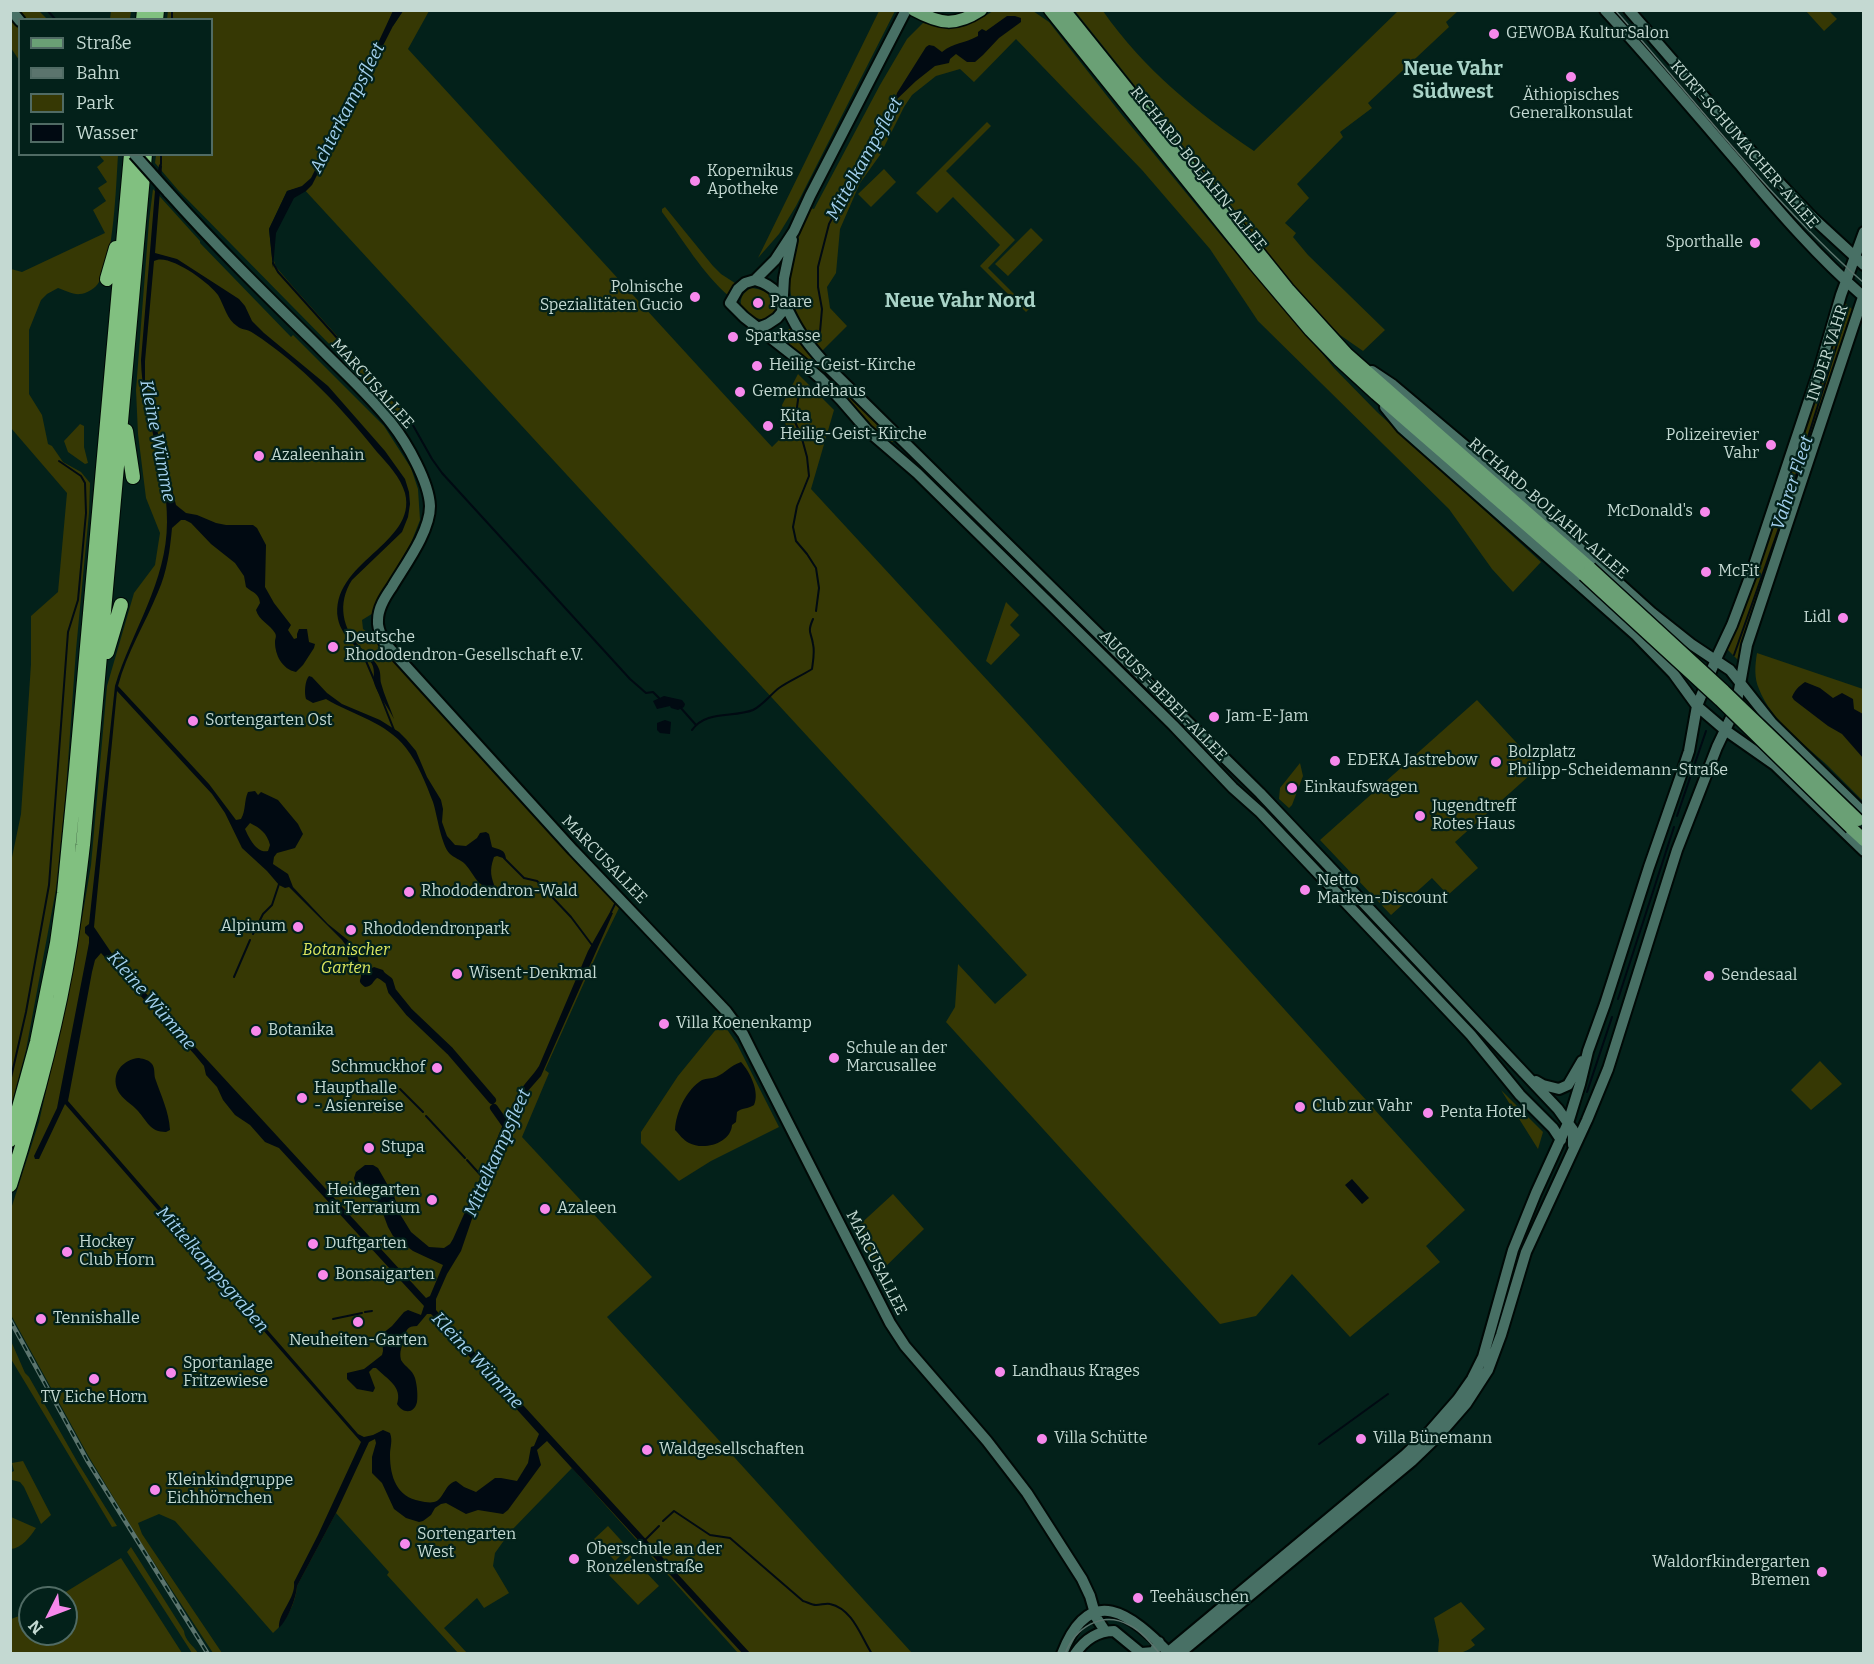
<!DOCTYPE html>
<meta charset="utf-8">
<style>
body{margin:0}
#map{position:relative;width:1874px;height:1664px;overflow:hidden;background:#03211a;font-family:Bitter,serif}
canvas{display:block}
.frame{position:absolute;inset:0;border:12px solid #c4d9d2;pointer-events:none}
.legend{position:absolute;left:18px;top:18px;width:195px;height:138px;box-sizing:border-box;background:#03211a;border:2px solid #506b64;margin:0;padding:8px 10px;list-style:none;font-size:18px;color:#c4d9d2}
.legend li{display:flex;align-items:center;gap:12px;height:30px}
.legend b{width:30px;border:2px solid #506b64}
.north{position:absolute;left:18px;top:1586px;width:60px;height:60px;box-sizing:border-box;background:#03211a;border:2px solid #506b64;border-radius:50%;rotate:228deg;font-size:16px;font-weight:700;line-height:24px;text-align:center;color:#c4d9d2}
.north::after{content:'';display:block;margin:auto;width:21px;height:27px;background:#f788ec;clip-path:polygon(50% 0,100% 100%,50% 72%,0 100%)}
</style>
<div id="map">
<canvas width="1874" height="1664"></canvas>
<div class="frame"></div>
<ul class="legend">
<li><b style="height:8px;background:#6aa075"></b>Straße</li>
<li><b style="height:8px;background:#5b746d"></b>Bahn</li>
<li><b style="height:16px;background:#363804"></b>Park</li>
<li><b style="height:16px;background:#010a12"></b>Wasser</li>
</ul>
<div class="north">N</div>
</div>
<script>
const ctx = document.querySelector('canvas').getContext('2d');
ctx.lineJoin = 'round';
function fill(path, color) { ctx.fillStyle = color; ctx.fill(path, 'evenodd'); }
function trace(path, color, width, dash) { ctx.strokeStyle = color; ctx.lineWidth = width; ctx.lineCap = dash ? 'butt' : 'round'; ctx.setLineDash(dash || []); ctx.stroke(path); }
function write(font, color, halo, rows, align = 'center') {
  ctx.font = font + ' Bitter,serif'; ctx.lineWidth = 4.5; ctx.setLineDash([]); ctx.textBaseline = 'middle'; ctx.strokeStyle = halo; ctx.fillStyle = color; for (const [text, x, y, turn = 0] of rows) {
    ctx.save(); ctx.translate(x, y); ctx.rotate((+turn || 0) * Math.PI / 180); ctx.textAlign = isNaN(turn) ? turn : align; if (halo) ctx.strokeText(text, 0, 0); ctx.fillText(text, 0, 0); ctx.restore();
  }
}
const green = new Path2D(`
 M11,11H39L47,19L20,20L19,60L11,48Z
 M111,11H131L130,19H110Z
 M168,11H393L387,25L393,26L403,11H429L408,49L772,447L787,432L782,405L798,374L834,410L811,489L1024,720L1465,1210L1426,1246L1440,1262L1350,1337L1292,1274L1256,1316L1220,1324L946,1022L955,1007L958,964L995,1004L1027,975L302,187L287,191L269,229L273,267L274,261L276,267L295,289L402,408L397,413L178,190L155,163L156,155L212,154V20L167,19Z
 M879,11H895L796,206L779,234L758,258Z
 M993,11H1033L1049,22L1122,115L1228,244L1261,279L1334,368L1377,412L1541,562L1513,592L1492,569L1449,509L1258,321L1210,249L1142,170L1016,39L974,82L960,69L936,76L912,95L904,107L880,155L860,183L840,229L836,273L827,287L830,308L847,326L821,352C806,334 788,304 790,280C791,255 801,230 810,208L814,209L880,85L907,39L923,23C956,31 965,28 993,11Z
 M1075,11H1103C1142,67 1197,113 1254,151L1398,11H1458L1446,22L1449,27L1368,103L1372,108L1340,132L1343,137L1297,184L1309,198L1285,223L1296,233L1293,237L1308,255L1385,330L1363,351L1340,335L1298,292L1158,121L1148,102Z
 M1806,11H1829L1837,19L1824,31Z
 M987,122L991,126L946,171L1015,240L988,268L1029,309L1026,312L980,266L1000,245L953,197L937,213L916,193Z
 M99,155H118C116,185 114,258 99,282C96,288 86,294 80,294C74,295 64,290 58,288L47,294L41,300L29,330V394L42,415L48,444L52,446L63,462L81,472L90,483L89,513L76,650L66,790L56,889L26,1050L11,1106L10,867L21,814L31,664V616L58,592L67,493L11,428V269L22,272L105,233L93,210L106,201L98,188L107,182L97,167L104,161Z
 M884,169L896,182L871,207L858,194Z
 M153,189L200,241V243L291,337L293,335L384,426L411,468L418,489L420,520L411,543L398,565L375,612L362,620L363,629L369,633L620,906L600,947L545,1070L549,1073L522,1137L652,1277L607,1317L912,1653H738L572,1468L510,1532L495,1553L493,1566L509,1593L484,1608L477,1598L444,1628L467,1653H458L387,1575L389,1572L336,1513L297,1586C296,1603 286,1622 273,1633L175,1521L159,1514L138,1523L142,1534L222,1653H213L140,1541L89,1457L11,1315V1209L39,1122L73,972L91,865L107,686L134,593L155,565L160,533L146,498L138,434L136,390L149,221Z
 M665,207L713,266L721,274L738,285L730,297C702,273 684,241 662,212V209Z
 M1031,228L1043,240L1008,276L995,264Z
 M751,288C764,289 779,297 778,312C762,325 755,319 741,306C740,297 743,293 751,288Z
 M1843,301L1853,310L1840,348L1835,371L1739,661L1727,649L1746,599Z
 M791,328L803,347L894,440L893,442L889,443L843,396L776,337Z
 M80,424L84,426V447L88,463L85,464L68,452L64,441Z
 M1006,602L1019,615L1010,625L1020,635L991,665L986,661Z
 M1757,653L1863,689V801C1851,789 1839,777 1827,765C1803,743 1771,720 1759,689C1754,678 1755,665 1757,653Z
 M1477,700L1539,767L1455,842L1478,868L1448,895L1432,878L1391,915L1320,840Z
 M1300,763L1303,776L1292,805L1289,808L1279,799L1280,788Z
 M722,1022L737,1044L779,1127L711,1161L679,1181L641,1143V1132L678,1076Z
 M1820,1061L1842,1084L1811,1110L1791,1090Z
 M1501,1090L1543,1132L1538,1149Z
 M893,1194L924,1229L879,1273L856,1228Z
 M11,1341L25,1373L29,1377L78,1463L117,1526L112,1527L11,1359Z
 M23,1461L51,1515L41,1524L24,1487L20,1482L12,1480V1472L14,1471L12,1463Z
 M11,1517L36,1528C30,1537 22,1548 11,1549Z
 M608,1526L628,1548L615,1561L594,1539Z
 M131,1547L184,1631C185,1641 193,1645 198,1653H192L127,1552Z
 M630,1555L659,1586L638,1605L609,1575Z
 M121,1558L182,1653H11V1619L30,1612V1634H66V1598H56Z
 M1461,1602L1485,1629L1471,1640L1475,1645C1464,1655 1452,1654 1438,1653L1439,1640L1434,1618Z`);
const water = new Path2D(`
 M393,11H403L393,26L312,185L306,191L294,198L276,233L273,268L269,229L287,191L302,186L311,178L363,75Z
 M1007,16H1015L1021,18V22L999,38L983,55L975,62H967L956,54L950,59L949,63L935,66L916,81L894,102L897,93L926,47L929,45L934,46L942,52C954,42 964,44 978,36V32L982,29L986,31Z
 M161,163L162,166L155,253L177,259L239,299L245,306L252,321L264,333L328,386L385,451L405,479L409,492L410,504L408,517L402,532L352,580C337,603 342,629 361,648C368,654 376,661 379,669C381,674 380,679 381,683C384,695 390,707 394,719C389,709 377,693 374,683C373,676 376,668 370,661C359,648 342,638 338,619C329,562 418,544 405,493C401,478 387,463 377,452C341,407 302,365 253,333C248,329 241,330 237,326C227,320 224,305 218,295C210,283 168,252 154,261L145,361V382L176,505L186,513L197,515L216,523L226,525H253L257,528L266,545L265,587L274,603L291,625L288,630L294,639L297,638V634L299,629H307L309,642L315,644L314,648L303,665L296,672C282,669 275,655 275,642C275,638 277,637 275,633C270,624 259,621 256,610L260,603C259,593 253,593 246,587L244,576L235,563L211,544L191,523L185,520H181L172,528C170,550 167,572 158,592C145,624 127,652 118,686L209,784L236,820L241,819C246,811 244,800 248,792L255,791L258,795L261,792L278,800L298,824L303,834L295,848L277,853L274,857L273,864L288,874L293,887L328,924L349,941L357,953L359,965L363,970L366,971L374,967L383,970L389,981L377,978C372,982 373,986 365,987C356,980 362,981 361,973L348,959L347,947L342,940L289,887L285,888L279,885L267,871L242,848L225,813L212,794L117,691L94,927L119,964L426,1298L430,1296L443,1265L413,1251L393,1236L388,1227L379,1203L375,1199L362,1196L358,1193L354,1178L356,1172L365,1165H373L378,1168L394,1196L400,1214L411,1232L429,1247L444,1248L450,1244L453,1239L473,1194L480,1187L483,1181C491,1151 504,1119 519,1093C524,1083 533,1076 539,1066L588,951L610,912L613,913L541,1076L520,1100L510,1121L489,1169L461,1251L447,1274L436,1299V1310L750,1653H742L547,1441L537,1450L541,1465L508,1510L503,1514L478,1510L466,1514L446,1503L441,1504L435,1508L431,1515L423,1521L419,1522L406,1518L394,1509L382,1483L372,1473V1457L376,1443L375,1439L369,1442L336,1513L297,1586C296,1599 288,1619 279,1628C278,1612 296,1599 294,1582L318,1535L361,1442L65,1104L39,1159H35L34,1156L57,1108L89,943V937L85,933V927L89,924L115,686C132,630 167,582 167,522C168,467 142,415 141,360L155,191L159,165ZM250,823C260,828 267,833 270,845L268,851C257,854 249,838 245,829ZM101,953L195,1055L204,1066L206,1075L217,1087L223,1100L235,1115L250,1125L265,1142L279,1148L424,1306L421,1315L408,1310L404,1312L392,1326L382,1334L383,1351L382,1355L364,1369L347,1373V1379L357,1389L373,1392L375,1388L369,1372L373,1368H376C387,1379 403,1387 397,1404C402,1413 414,1415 417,1402C418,1395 417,1385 415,1378C412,1369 406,1368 401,1360C399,1351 402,1347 404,1339C406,1330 407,1326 417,1326L427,1314H431L539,1434L534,1446L531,1447L528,1463L517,1481L501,1478H495L476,1492L464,1487L456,1481C444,1484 444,1500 434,1502C430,1503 424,1502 420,1501C397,1497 390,1477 390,1455C390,1447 393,1441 390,1433L383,1430L373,1435L364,1437L358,1434L68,1101L92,972L95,960Z
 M309,676L312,677L327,693L342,704L380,720L399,732L406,739L416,751L427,777L441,800L443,809L442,822L447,836L455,845L466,846L477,838L480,833L486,832L489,834L492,847C500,850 505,849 506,859L497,856L494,857C489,871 491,877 496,890L494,891C474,883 477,878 465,864C460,859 454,858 450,854C441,845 437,814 433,802C426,784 418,763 406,748C386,722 353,715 326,699L313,703L306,699C304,693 305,680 309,676Z
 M1805,682L1820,688L1833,698L1842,693L1853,699L1854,709L1863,714V758L1842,734L1828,726L1794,700L1792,697C1795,690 1798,687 1805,682Z
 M664,696L682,700L685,704L684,707L678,710L671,708L670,706L657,709L653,701Z
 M665,720L671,722L670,734L660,733L657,730V723Z
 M139,1058C144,1059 149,1060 152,1064C155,1068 154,1073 155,1078C161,1096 169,1111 170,1130L166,1132C150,1132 147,1121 138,1111C132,1104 122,1099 118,1091C110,1074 123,1059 139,1058Z
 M741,1062C750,1072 760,1092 754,1105C748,1109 741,1108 737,1112L736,1122L732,1125C731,1143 704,1151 689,1143C683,1140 679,1134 675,1130C676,1112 686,1090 702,1080C707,1078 711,1079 716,1077C726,1073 729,1066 741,1062Z
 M1352,1179L1369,1198L1362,1204L1345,1185Z`);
const stream = new Path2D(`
 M47,10L56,20
 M172,20V10
 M161,164V154
 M273,263L278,272L399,407
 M820,332L822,309L818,287V267L829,224L894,101
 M800,385L795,422L801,435L807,457L809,476L797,506L793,527L796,541L807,554L816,568L819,588L816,611
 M410,420L432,459L442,473L630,679L646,693L653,692L659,698
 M363,654L375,682
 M1734,655L1785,511L1848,309
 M377,687L394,730
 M680,707L696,725
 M692,730C706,710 733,718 753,710C763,705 770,695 779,688C789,681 801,676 812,669C813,661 815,652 813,644C811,631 807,633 813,619
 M1677,816L1706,731
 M504,858L524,878L537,881L571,917L592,945
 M611,912L615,904
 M253,934L263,914L272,905L279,884
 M234,977L250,940
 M1618,999L1674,827
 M10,1082L26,1012L49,885L68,632L78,600L86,513L85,483L81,476L59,461
 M400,1089L423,1112
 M1587,1092L1612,1017
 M426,1116L465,1158
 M467,1160L485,1180
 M365,1312L372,1311
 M333,1319L362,1313
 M1319,1444L1388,1394
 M663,1521L674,1511L710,1535L730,1538L803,1601C807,1602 812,1605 816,1605C821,1605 826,1603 830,1604C853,1609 861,1637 872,1654
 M644,1541L659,1526`);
const canal = new Path2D(`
 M381,975L389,981L392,991L409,1012L450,1051L492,1100
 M494,1108L506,1125`);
const secondary = new Path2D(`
 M11,10L20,21
 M906,10L810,196L794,231L775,260L755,280L745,283L738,289L730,303L744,317L799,360L820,378L841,400L867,430L917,473L1173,725L1233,788L1260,812L1471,1035L1520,1095L1553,1128L1561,1140
 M1605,10C1652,61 1696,114 1741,166C1779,212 1819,258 1864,297
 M1629,10L1771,174L1814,219L1864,265
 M168,192C215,245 266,295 317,345C342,371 370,395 392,424C407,443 429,482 430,506C430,532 405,565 392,587C385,597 378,608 378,620C377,628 381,635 384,642L573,850L726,1011L743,1034L752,1052L890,1323L905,1346L987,1441L1027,1493L1082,1579L1090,1596L1096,1617L1105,1631
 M755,280C784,288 785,310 800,332C809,346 820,358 831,370L1260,793L1558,1109L1573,1130V1145
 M758,328L768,324L777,318L782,312L784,278L792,240
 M1372,371L1393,385L1482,460L1652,613L1691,644L1730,670L1772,723L1864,813
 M1385,407L1402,428L1636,635L1673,673L1697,706L1725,730L1775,765L1864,851
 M1536,1081L1543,1085L1559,1089L1568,1085L1582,1061
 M1142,1653L1154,1652L1159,1642
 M1062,1654C1090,1581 1131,1614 1170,1654
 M1075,1654C1085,1639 1097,1631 1114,1631L1142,1654
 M1166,1654L1405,1455L1430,1431L1458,1399L1472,1379L1483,1357L1513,1250L1536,1193L1568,1123L1580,1084L1588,1051L1605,1004L1649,867L1680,778L1689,751L1697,706L1716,659L1732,625L1750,577L1820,367L1841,295L1864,232
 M1179,1654L1412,1461L1439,1435L1466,1404L1488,1370L1501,1335L1526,1252L1587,1120L1608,1069L1677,850L1717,747L1736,707L1747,645L1864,294`);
const primary = new Path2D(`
 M914,10C940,24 955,27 981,10
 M1050,10L1255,265L1310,330L1339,360L1376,394L1584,575
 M1064,10L1288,289L1347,354L1590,568
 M1851,828L1864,840`);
const highway = new Path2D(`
 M143,20L144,10
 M156,20L157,10
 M107,279L116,248
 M126,431L133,477
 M107,652L121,605
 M10,1140L37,1042L57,943L64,893L76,770L131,154
 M10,1185C35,1106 57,1027 70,945C75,912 79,878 83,845L145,154`);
const tram = new Path2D(`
 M1615,10C1697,102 1771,201 1864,283
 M1065,1654C1075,1628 1102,1610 1129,1625C1141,1631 1151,1643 1160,1654`);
const rail = new Path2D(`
 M10,1320L87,1460L208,1654`);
const secondaryBridge = new Path2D(`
 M134,154L168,192`);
const primaryBridge = new Path2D(`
 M1590,568L1724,691L1858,820
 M1584,575L1720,700L1851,828`);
const markers = [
 [1494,34,6,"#f788ec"],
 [1571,77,6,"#f788ec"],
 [695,181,6,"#f788ec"],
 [1755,243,6,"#f788ec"],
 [695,297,6,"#f788ec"],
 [758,303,6,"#f788ec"],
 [733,337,6,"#f788ec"],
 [757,366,6,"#f788ec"],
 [740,392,6,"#f788ec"],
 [768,426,6,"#f788ec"],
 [1771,445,6,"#f788ec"],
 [259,456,6,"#f788ec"],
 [1705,512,6,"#f788ec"],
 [1706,572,6,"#f788ec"],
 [1843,618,6,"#f788ec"],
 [333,647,6,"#f788ec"],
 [1214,717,6,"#f788ec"],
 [193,721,6,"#f788ec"],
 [1335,761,6,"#f788ec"],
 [1496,762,6,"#f788ec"],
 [1292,788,6,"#f788ec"],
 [1420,816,6,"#f788ec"],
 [1305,890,6,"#f788ec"],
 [409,892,6,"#f788ec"],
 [298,927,6,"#f788ec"],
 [351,930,6,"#f788ec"],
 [457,974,6,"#f788ec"],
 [1709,976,6,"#f788ec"],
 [664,1024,6,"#f788ec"],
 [256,1031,6,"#f788ec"],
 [834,1058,6,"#f788ec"],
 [437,1068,6,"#f788ec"],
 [302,1098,6,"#f788ec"],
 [1300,1107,6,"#f788ec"],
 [1428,1113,6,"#f788ec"],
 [369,1148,6,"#f788ec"],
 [432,1200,6,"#f788ec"],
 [545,1209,6,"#f788ec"],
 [313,1244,6,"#f788ec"],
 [67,1252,6,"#f788ec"],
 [323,1275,6,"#f788ec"],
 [41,1319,6,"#f788ec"],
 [358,1322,6,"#f788ec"],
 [1000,1372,6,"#f788ec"],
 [171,1373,6,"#f788ec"],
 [94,1379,6,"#f788ec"],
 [1042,1439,6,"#f788ec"],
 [1361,1439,6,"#f788ec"],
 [647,1450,6,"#f788ec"],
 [155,1490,6,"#f788ec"],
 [405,1544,6,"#f788ec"],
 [574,1559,6,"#f788ec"],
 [1822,1572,6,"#f788ec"],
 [1138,1598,6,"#f788ec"]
];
const poiNames = [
 ["GEWOBA KulturSalon",1506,34],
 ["Äthiopisches",1571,96,"center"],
 ["Generalkonsulat",1571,114,"center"],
 ["Kopernikus",707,172],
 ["Apotheke",707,190],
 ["Sporthalle",1743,243,"right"],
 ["Polnische",683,288,"right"],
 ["Spezialitäten Gucio",683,306,"right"],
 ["Paare",770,303],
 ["Sparkasse",745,337],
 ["Heilig-Geist-Kirche",769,366],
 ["Gemeindehaus",752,392],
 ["Kita",780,417],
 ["Heilig-Geist-Kirche",780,435],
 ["Polizeirevier",1759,436,"right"],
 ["Vahr",1759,454,"right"],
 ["Azaleenhain",271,456],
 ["McDonald's",1693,512,"right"],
 ["McFit",1718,572],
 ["Lidl",1831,618,"right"],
 ["Deutsche",345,638],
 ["Rhododendron-Gesellschaft e.V.",345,656],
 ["Jam-E-Jam",1226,717],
 ["Sortengarten Ost",205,721],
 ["Bolzplatz",1508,753],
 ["Philipp-Scheidemann-Straße",1508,771],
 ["EDEKA Jastrebow",1347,761],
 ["Einkaufswagen",1304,788],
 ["Jugendtreff",1432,807],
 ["Rotes Haus",1432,825],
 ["Netto",1317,881],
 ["Marken-Discount",1317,899],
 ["Rhododendron-Wald",421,892],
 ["Alpinum",286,927,"right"],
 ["Rhododendronpark",363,930],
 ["Wisent-Denkmal",469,974],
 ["Sendesaal",1721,976],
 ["Villa Koenenkamp",676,1024],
 ["Botanika",268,1031],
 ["Schule an der",846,1049],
 ["Marcusallee",846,1067],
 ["Schmuckhof",425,1068,"right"],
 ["Haupthalle",314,1089],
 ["- Asienreise",314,1107],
 ["Club zur Vahr",1312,1107],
 ["Penta Hotel",1440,1113],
 ["Stupa",381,1148],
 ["Heidegarten",420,1191,"right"],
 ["mit Terrarium",420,1209,"right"],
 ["Azaleen",557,1209],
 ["Hockey",79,1243],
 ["Club Horn",79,1261],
 ["Duftgarten",325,1244],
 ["Bonsaigarten",335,1275],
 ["Tennishalle",53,1319],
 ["Neuheiten-Garten",358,1341,"center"],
 ["Sportanlage",183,1364],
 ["Fritzewiese",183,1382],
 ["Landhaus Krages",1012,1372],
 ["TV Eiche Horn",94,1398,"center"],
 ["Villa Schütte",1054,1439],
 ["Villa Bünemann",1373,1439],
 ["Waldgesellschaften",659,1450],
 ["Kleinkindgruppe",167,1481],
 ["Eichhörnchen",167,1499],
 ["Sortengarten",417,1535],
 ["West",417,1553],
 ["Oberschule an der",586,1550],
 ["Ronzelenstraße",586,1568],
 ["Waldorfkindergarten",1810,1563,"right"],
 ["Bremen",1810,1581,"right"],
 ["Teehäuschen",1150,1598]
];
const streetNames = [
 ["KURT-SCHUMACHER-ALLEE",1744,145,49],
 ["RICHARD-BOLJAHN-ALLEE",1198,169,51],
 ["IN DER VAHR",1828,353,-72],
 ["MARCUSALLEE",372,384,48],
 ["RICHARD-BOLJAHN-ALLEE",1548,509,41],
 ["AUGUST-BEBEL-ALLEE",1163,696,46],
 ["MARCUSALLEE",604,860,46],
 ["MARCUSALLEE",876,1263,63]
];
const parkNames = [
 ["Botanischer",346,951],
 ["Garten",346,969]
];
const waterNames = [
 ["Achterkampsfleet",348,108,-63],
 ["Mittelkampsfleet",865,159,-61],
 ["Kleine Wümme",157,441,79],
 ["Vahrer Fleet",1793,483,-72],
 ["Kleine Wümme",151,1001,49],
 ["Mittelkampsfleet",498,1153,-66],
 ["Mittelkampsgraben",212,1270,49],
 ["Kleine Wümme",477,1361,47]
];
const quarterNames = [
 ["Neue Vahr",1453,69],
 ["Südwest",1453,92],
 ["Neue Vahr Nord",960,301]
];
fill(green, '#363804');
fill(water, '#010a12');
trace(stream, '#010a12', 2);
trace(canal, '#010a12', 8);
trace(secondary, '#000906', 14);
trace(primary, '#000906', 15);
trace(highway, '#000906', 16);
trace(secondary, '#487065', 10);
trace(primary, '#6aa075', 12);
trace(highway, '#81c080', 14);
trace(tram, '#5b746d', 1.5);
trace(rail, '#5b746d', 4.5);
trace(rail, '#03211a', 2, [7]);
trace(secondaryBridge, '#000906', 14, []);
trace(primaryBridge, '#000906', 15, []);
trace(secondaryBridge, '#487065', 10);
trace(primaryBridge, '#6aa075', 12);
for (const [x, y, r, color] of markers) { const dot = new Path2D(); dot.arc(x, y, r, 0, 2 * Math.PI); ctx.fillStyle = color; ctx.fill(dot); trace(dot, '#03211a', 2); }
write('16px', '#c4d9d2', '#03211a', poiNames, 'left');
write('16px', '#c4d9d2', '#03211a', streetNames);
write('italic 16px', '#dde75f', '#03211a', parkNames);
write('italic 18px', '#a3d0ee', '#03211a', waterNames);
write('bold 20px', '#a9d3c7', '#03211a', quarterNames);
</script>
